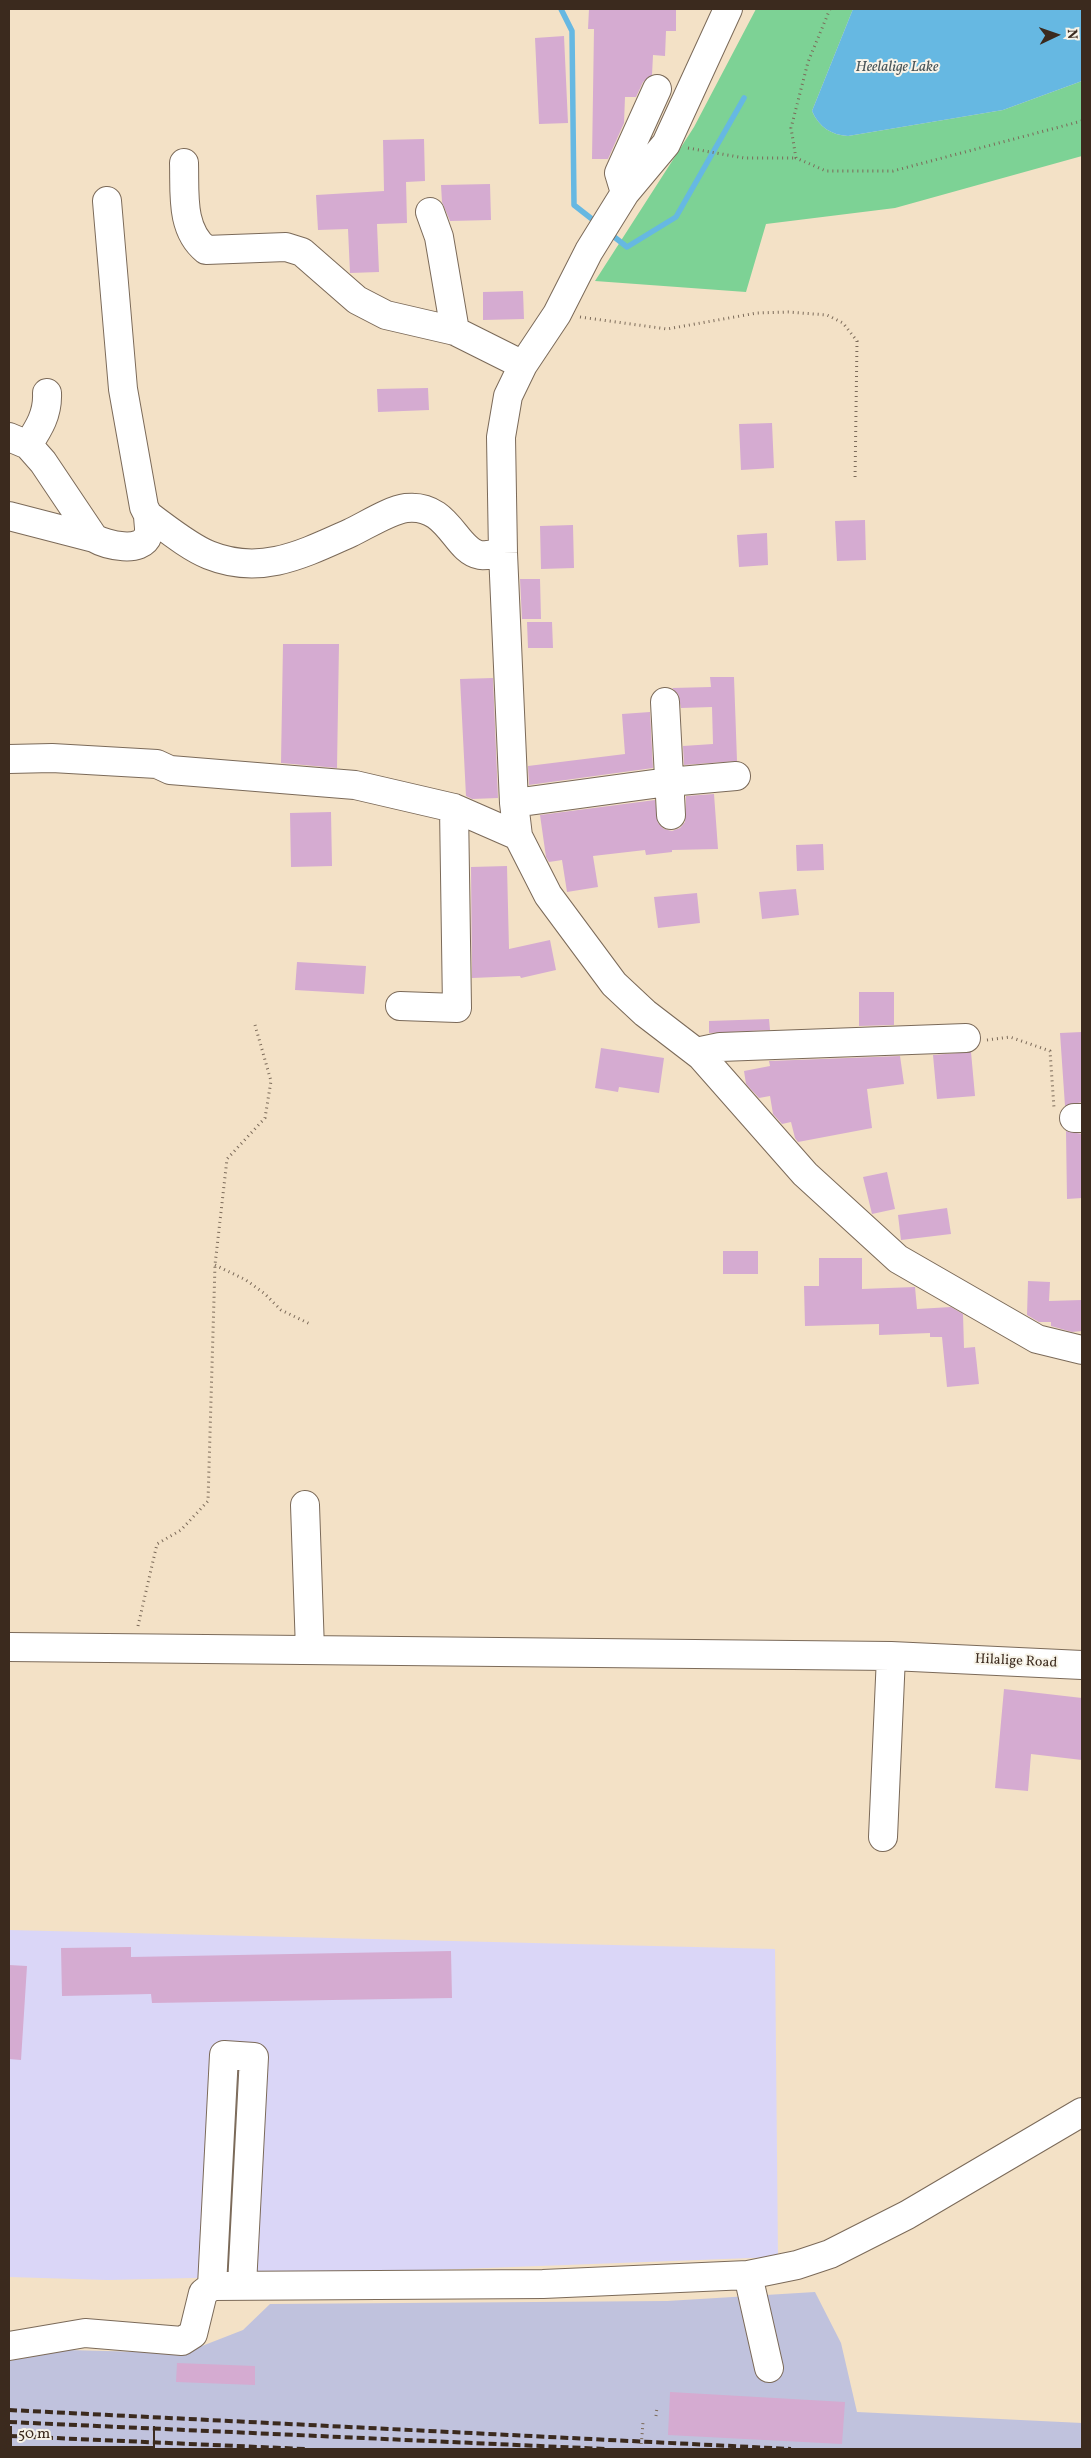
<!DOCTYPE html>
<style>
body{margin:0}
#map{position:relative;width:1091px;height:2458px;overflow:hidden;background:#f3e1c6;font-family:Vollkorn,serif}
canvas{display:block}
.frame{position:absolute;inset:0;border:10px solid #3b2a1e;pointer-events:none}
.north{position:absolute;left:1031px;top:10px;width:50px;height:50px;-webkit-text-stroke:4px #f7f3e8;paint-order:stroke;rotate:87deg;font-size:14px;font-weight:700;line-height:20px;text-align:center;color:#3b2a1e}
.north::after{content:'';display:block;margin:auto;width:18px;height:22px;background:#3b2a1e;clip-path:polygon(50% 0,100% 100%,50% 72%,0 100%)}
.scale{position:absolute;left:10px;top:2426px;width:145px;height:22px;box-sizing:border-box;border:2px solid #3b2a1e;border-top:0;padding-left:6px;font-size:15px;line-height:18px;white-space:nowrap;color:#3b2a1e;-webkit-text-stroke:4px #f7f3e8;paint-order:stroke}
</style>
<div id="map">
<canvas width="1091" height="2458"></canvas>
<div class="frame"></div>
<div class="north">N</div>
<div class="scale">50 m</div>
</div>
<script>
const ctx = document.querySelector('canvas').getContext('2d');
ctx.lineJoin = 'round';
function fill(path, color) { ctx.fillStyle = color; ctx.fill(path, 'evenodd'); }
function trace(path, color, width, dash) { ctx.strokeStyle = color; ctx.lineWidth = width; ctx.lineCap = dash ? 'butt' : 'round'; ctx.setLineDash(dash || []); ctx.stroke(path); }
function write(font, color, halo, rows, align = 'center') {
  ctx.font = font + ' Vollkorn,serif'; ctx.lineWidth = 4; ctx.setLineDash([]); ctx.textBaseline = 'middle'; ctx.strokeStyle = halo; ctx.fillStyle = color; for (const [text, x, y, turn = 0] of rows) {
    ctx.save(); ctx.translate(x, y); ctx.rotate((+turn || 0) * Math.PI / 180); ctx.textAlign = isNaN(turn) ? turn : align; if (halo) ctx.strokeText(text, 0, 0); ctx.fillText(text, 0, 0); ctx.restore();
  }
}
const built = new Path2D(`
 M9,1930L775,1949L778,2257L275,2276L108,2280L9,2277Z`);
const industrial = new Path2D(`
 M815,2292L841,2343L857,2412L1082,2423V2449H9V2361L68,2350L184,2353L243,2330L270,2304L667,2301Z`);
const green = new Path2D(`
 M756,9H853L812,111C819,127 831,135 848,136L1003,110L1082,81V156L895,208L766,224L746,292L595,281L694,127Z`);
const water = new Path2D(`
 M853,9H1082V81L1003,110L848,136C831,135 819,127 812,111Z`);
const stream = new Path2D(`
 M561,9L572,31L574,205L597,223
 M608,232L627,247L676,217L744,98`);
const building = new Path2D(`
 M589,9H676V31H666L665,56L653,55L652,75L643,82L636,97H625L624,123L608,159H592L594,29H588Z
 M564,36L568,123L539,124L535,38Z
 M424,139L425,181L406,182L407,223L377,224L379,272L350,273L348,229L318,230L316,195L384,191L383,140Z
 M490,184L491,220L450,221L442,202L441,185Z
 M523,291L524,319L483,320V292Z
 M428,388L429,410L378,412L377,389Z
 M772,423L774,468L741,470L739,424Z
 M865,520L866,560L837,561L835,521Z
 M573,525L574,568L541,569L540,526Z
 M767,533L768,565L739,567L737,535Z
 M520,579H540L541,619H522Z
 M527,622H552L553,648H528Z
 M283,644H339L337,768L281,763Z
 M710,677H734L737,761L684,765L683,746L713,744L712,707L681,708L678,694L672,688L711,687Z
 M493,678L498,798L472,799L466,796L460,679Z
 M650,712L653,768L529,785L528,766L625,754L622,714Z
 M714,794L718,849L672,850V852L646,855L645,850L593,856L598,887L567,892L562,860L549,862L546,857L540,815L655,800L658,823L664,829L672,831L680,828L685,822L686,796Z
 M331,812L332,866L291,867L290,813Z
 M823,844L824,870L797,871L796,845Z
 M507,866L509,949L550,940L556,970L521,978L520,976L472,978L471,867Z
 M796,889L799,915L762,919L759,892Z
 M697,893L700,923L658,928L654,897Z
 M297,962L366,966L364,994L295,990Z
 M859,992H894V1025L859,1026Z
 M769,1019L770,1030L709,1033V1021Z
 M1082,1032V1102L1065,1106L1060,1033Z
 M601,1048L664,1058L659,1093L619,1087L618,1092L595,1088Z
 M971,1052L975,1096L937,1099L933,1055Z
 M900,1056L904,1084L867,1089L872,1128L798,1142L795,1138L791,1122L782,1124L773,1114L770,1096L759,1098L746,1084L744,1071L770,1066L769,1061Z
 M1066,1131L1082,1134V1198L1067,1199Z
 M887,1172L895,1209L872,1214L863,1177Z
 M947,1208L951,1234L901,1240L898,1215Z
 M723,1251H758V1274H723Z
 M819,1258H862V1289L915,1287L917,1309L951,1307L963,1314L964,1348L975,1347L979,1384L947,1387L942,1337H930V1333L879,1335V1324L805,1326L804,1286H819Z
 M1028,1281L1050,1282L1049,1301L1082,1300V1331L1072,1332L1051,1326V1322H1039L1027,1315Z
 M1004,1689L1082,1698V1760L1031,1754L1028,1791L995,1788Z
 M131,1947V1957L451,1951L452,1998L152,2003L151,1994L62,1996L61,1948Z
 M9,1965L27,1966L21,2060L9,2059Z
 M177,2363L255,2366V2385L176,2382Z
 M670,2392L845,2402L842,2444L668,2435Z`);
const path = new Path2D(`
 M830,9L808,62L791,128L796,158L826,171H893L1082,121
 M688,148L744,158H796
 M580,317L667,329L757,313L788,312L827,315L843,323L857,341L855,480
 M987,1040L1010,1037L1050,1051L1054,1108
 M215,1265L246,1280L265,1294L281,1310L310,1324
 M138,1626L157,1544L181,1530L208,1501L215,1265L227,1159L265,1118L271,1081L255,1025
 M656,2416L657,2407`);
const minor = new Path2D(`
 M728,9L666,144L625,193L589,251L557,314L523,365L508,396L501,437L503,553L514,803L518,836L548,895L614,984L645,1013L701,1056L805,1174L898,1259L1037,1339L1082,1350
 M184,163C185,192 180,229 206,250L286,247L302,252L357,300L386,315L455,331L523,365
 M625,193L619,173L657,89
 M107,201L123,389L144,507L148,515C166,528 189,547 209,555C261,576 303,554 350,533C365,526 390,510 406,508C449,503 455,551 480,555C487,556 496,553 503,553
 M430,212L439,237L455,331
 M9,437L28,445L43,462L94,538C106,545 142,554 148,535C150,530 148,521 148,515
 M28,445C39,428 48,414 47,393
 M9,516L94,538
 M665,702L671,815
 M9,759L52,758L157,764L170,770L355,785L454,808L518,836
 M514,803L668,782L736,776
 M400,1006L457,1008L454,808
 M696,1052L720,1047L966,1038
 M1074,1118H1082
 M305,1505L310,1650
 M9,1647L891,1656L1082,1665
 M883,1837L891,1656
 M748,2275L769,2368
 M212,2286L224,2055L254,2057L242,2285
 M9,2346L85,2333L182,2341L193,2334L203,2293L212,2286L543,2284L748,2275L797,2265L830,2254L907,2215L1082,2112`);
const rail = new Path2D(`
 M9,2410L791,2449
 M9,2422L606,2449
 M9,2436L305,2449`);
const pathBridge = new Path2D(`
 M641,2449L643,2422`);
const streetNames = [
 ["Hilalige Road",1016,1662,3]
];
const waterNames = [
 ["Heelalige Lake",897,68]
];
fill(built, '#dad6f7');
fill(industrial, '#c0c2dd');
fill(green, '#7dd295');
fill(water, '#66b8e2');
trace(stream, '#66b8e2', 5.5);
fill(building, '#d5abd1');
trace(minor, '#7b6a59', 30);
trace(path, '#7b6a59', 3, [1, 4]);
trace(minor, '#fff', 28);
trace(rail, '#3b2a1e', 4, [8, 4]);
trace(pathBridge, '#7b6a59', 3, [1, 4]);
write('14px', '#3b2a1e', '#f7f3e8', streetNames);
write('italic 15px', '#485559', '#f7f3e8', waterNames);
</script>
